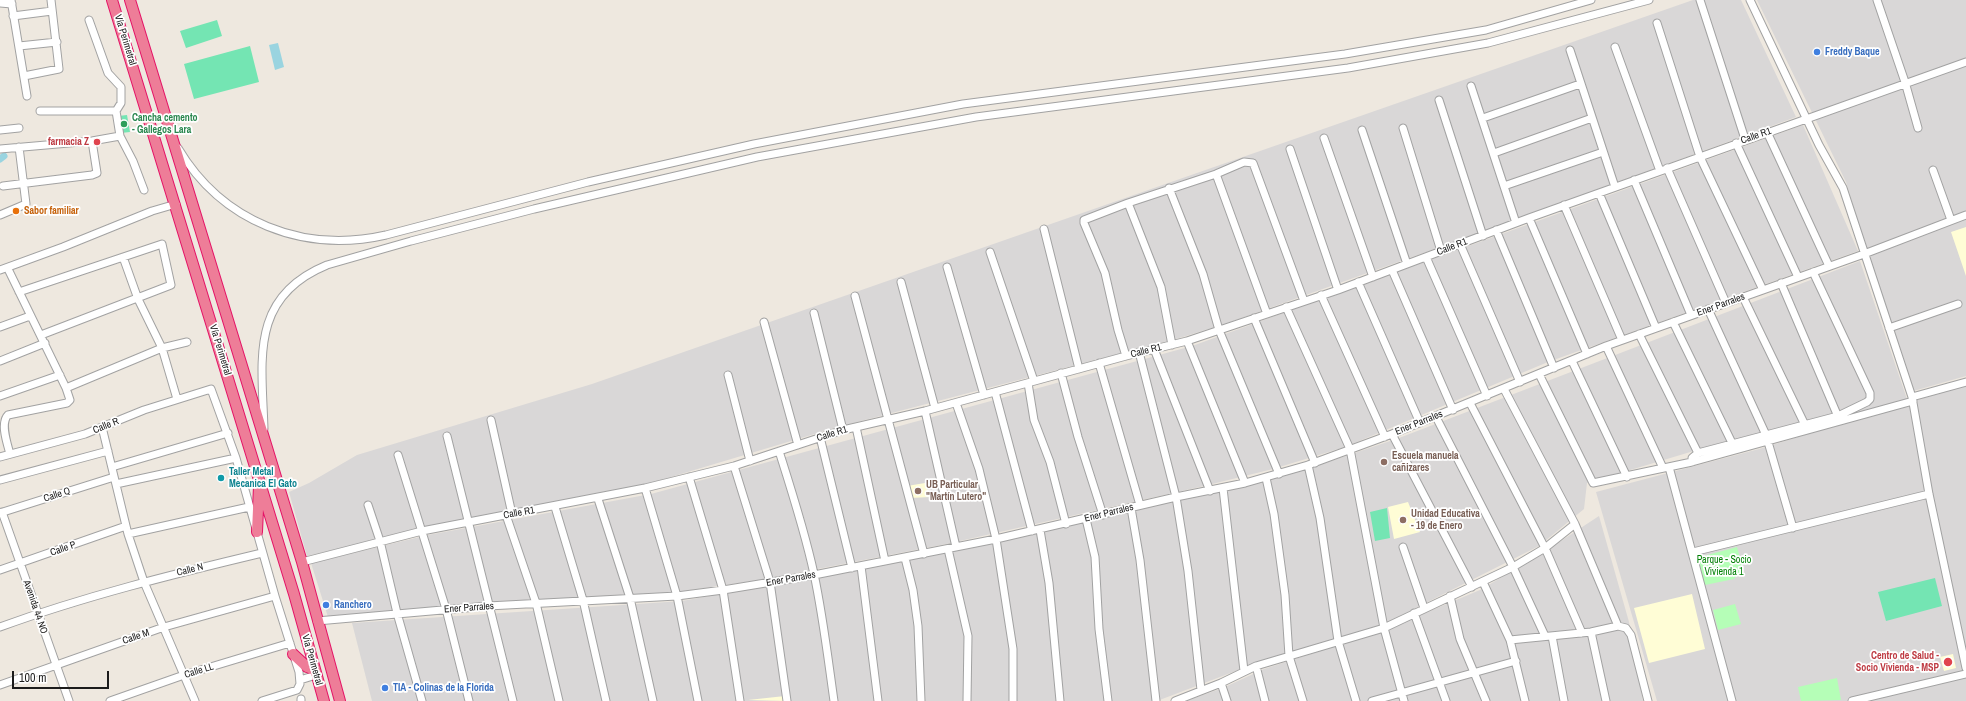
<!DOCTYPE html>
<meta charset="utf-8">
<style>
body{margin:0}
#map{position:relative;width:1966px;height:701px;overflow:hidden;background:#eee8df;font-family:"Archivo Narrow",sans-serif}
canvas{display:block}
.scale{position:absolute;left:12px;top:671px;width:97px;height:18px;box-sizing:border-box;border:2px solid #1b1b1b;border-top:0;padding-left:5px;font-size:12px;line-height:14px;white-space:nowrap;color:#1b1b1b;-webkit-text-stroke:3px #fff;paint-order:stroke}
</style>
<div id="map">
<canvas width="1966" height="701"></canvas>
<div class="scale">100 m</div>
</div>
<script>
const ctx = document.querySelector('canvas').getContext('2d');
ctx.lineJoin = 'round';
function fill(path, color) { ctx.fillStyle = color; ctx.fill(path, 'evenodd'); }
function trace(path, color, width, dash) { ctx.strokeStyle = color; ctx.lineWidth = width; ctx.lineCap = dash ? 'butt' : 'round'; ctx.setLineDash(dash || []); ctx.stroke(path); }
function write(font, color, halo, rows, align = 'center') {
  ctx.font = font + ' "Archivo Narrow",sans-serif'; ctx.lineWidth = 3.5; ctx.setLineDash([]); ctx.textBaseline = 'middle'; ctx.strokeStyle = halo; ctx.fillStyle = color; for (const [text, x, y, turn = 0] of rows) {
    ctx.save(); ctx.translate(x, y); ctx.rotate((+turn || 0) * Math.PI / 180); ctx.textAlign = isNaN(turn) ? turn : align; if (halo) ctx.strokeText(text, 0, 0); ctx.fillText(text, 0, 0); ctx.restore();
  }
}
const residential = new Path2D(`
 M1693,0H1741L1796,117L1443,246L1222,325L1176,339L838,427L651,483L507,511L307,556L289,492L309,483L357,455L592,384Z
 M1757,0H1966V376L1910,392L1846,182Z
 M1803,125L1858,251L1548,362L1345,447L1273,469L1204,486L951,543L766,579L671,593L328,617L311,563L428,535L651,494L1192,346Z
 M1860,261L1908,402L1727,441L1587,483L1584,509L1539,546L1382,625L1241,669L1157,701H372L352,623L682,601L951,551L1313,467L1399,438Z
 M1966,385V701H1657L1596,492L1759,449Z
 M1599,516L1629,622L1643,701H1231L1227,686L1264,669L1382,631L1480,590L1544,552Z
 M1220,689L1223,701H1185Z`);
const education = new Path2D(`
 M1966,227V276L1951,232Z
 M925,483L930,497L910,498L907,486Z
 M1408,502L1420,532L1394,539L1388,507Z
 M1692,594L1705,649L1649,663L1634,608Z
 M1953,654L1956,668L1944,671L1940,657Z
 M785,696L786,701L748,700Z`);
const park = new Path2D(`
 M1737,547L1743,568L1734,579L1705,585L1696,558Z
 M1735,604L1741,624L1718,630L1713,610Z
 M1837,678L1841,700L1801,701L1798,687Z`);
const pitch = new Path2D(`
 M217,20L222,36L186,48L180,31Z
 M250,46L259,82L194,99L184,64Z
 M127,115L130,132L121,133L118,116Z
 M1387,508L1390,538L1375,541L1370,512Z
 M1935,578L1942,606L1886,621L1878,592Z`);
const water = new Path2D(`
 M278,43L284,67L275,70L269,45Z`);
const canal = new Path2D(`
 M0,159L4,156`);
const minor = new Path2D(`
 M11,0L27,96
 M1700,0L1745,139
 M1750,0L1819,145L1843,188L1912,397L1929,494L1966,668
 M1877,0L1905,82L1918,128
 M0,3L12,4
 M13,16L52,11
 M89,20L108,73L121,87V103L116,111
 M1657,23L1700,157L1763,290
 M19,46L57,42
 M1615,47L1660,171
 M1570,50L1615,187
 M24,76L59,69L51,0
 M1471,86L1516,223
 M1439,100L1483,236
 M40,111H116L120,136L133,161L144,190
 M1483,118L1580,84
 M1403,128L1441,251
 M0,130L19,128
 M1362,130L1407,264
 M1767,132L1829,266
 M1324,138L1373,277
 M1736,143L1798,277
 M178,148C222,222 303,254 386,235L588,182L754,144L963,104L1345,54L1486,30L1591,0
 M0,149L92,141L120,136
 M1290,149L1338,290
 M1494,153L1592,118
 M1667,168L1726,303
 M1933,170L1951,220
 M1216,174L1267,314
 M1634,180L1691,315
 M3,186L92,175L97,173L92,141
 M1504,186L1603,152
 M1169,188L1203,274L1219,330L1279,474
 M1599,193L1656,328
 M1128,203L1161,287L1172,345
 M1564,205L1622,340
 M0,215L26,204L19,147
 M1529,218L1587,354
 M1044,229L1079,369
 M1496,230L1554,368
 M1460,244L1520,382
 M990,252L1034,381
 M123,257L138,299L162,348L177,399
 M1426,257L1487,396
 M947,267L984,395
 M0,270L63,247L152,211L176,204
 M1392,270L1453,410
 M9,271L66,388L70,400L67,403L8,415C0,423 7,443 10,454
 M901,282L935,408
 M1358,282L1420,423
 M1781,283L1839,419
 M19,292L162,244L171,285L41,335
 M1321,295L1385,437
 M855,296L924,554
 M1743,297L1805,425
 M1286,307L1350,449L1384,628L1404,701
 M1708,309L1766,435L1793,528
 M814,313L843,430
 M1254,318L1315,463
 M764,322L798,445
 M1673,322L1734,447
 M0,327L30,316
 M1889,328L1958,304
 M1639,334L1698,453
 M1187,341L1245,483
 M1606,346L1663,468
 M1154,349L1210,491
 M1139,352L1176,497L1188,571L1201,690
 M1126,356L1118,330L1105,273L1084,223V220L1128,203L1216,174L1244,162L1253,163L1304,301
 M0,361L45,343
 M1572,361L1627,477
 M1099,363L1140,505
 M1061,373L1078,437L1103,515
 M1539,374L1593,483L1692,462L1913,401
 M728,375L750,461
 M1028,383L1034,420L1050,462L1066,524
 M66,388L162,348L187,342
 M1504,389L1575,524L1618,626
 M995,392L1032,531
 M0,396L60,375
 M1912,397L1966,382
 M956,403L979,469L996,539L1013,649V701
 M1470,403L1545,548L1582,633
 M925,411L956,547
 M1436,417L1513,567L1545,636
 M491,420L512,514
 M102,427L128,534L144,582L195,701
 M856,427L885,561
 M264,429C262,360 249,297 327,265L411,241L534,209L757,157L976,117L1348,68L1488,43L1649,0
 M1392,434L1472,587
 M447,436L513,701
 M820,437L852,568
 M779,451C792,492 805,532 814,574C823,616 828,659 834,701
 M398,455L446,609L469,701
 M0,457L85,434L144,410L211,389L236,458L275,596L299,672L300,684L297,690L262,701
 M1692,462V458L1698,453L1838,416L1867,402L1870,399V393L1813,272
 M1308,465L1320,518L1338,641L1356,701
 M734,466L770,582L787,701
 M112,467L228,433
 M1669,467L1732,701
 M689,477L723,590L740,701
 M1266,478L1274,514L1285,595L1289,656L1303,701
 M0,480L108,451
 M116,484L236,458
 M645,488L677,596L698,701
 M1223,488L1244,671
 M598,499L630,598L653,701
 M368,505L380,541L397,613L422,701
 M555,507L583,600L606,701
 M1131,508L1140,560L1156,701
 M2,512L69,701
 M0,513L114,477
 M506,515L536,603L559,701
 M1086,519L1095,557L1099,629L1108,701
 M1040,530L1049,583L1060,701
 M128,534L249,507
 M1403,547L1424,608
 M948,549L968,636L967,701
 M1693,552L1929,494
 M905,558L913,590L918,626L921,701
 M302,562L422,531L645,488L734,466L843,430L925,411L1126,356L1187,341L1338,290L1529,218L1966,62
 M861,566L878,701
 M0,570L126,526
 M1483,582L1510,640L1525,701
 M1450,596L1460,639L1486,701
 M1414,613L1446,701
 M317,621L488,606L677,596L723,590L814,575L996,539L1176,497L1245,483L1308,465L1392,434L1606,346L1864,254L1966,215
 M0,627C85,596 174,574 262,553
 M1591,632L1606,701
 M1552,636L1564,701
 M1510,640L1591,632L1618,626L1626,628L1631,635L1648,701
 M1256,666L1265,701
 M300,680L316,675
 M1221,683L1227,701
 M0,685L164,627L275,596
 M301,699V701
 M110,701L184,675L290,643
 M1175,701L1221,683L1256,666L1384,628L1513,567L1545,548L1575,524
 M1372,701L1516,661
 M1852,701L1966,674`);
const highway = new Path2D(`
 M112,0L294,594L324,701
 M130,0L302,562L340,701
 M257,532L259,486
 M293,654L307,667L315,670`);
const markers = [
 [1817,52,4,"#3f7fe0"],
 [124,124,4,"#2e9e5b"],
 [97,142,4,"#e0444e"],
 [16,211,4,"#e8710a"],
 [1384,462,4,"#8d6e63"],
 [221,478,4,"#0f9aa8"],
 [918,491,4,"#8d6e63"],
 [1403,520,4,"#8d6e63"],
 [326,605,4,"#3f7fe0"],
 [1948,662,5,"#e0444e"],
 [385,688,4,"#3f7fe0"]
];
const streetNames = [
 ["Vía Perimetral",125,40,73],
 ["Calle R1",1756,136,-19],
 ["Calle R1",1452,247,-21],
 ["Ener Parrales",1721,305,-20],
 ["Vía Perimetral",220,350,73],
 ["Calle R1",1146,351,-14],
 ["Ener Parrales",1419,423,-22],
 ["Calle R",106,426,-22],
 ["Calle R1",832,434,-17],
 ["Calle Q",57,495,-18],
 ["Calle R1",519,513,-10],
 ["Ener Parrales",1109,513,-14],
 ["Calle P",63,549,-19],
 ["Calle N",190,570,-14],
 ["Ener Parrales",791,579,-10],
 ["Avenida 44 NO",35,607,71],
 ["Ener Parrales",469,608,-4],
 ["Calle M",136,637,-19],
 ["Vía Perimetral",312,660,74],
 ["Calle LL",199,671,-17]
];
const shopNames = [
 ["Freddy Baque",1825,52],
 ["Ranchero",334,605],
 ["TIA - Colinas de la Florida",393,688]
];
const leisureNames = [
 ["Cancha cemento",132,118],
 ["- Gallegos Lara",132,130]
];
const healthNames = [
 ["farmacia Z",89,142],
 ["Centro de Salud -",1939,656],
 ["Socio Vivienda - MSP",1939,668]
];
const foodNames = [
 ["Sabor familiar",24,211]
];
const educationNames = [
 ["Escuela manuela",1392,456],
 ["cañizares",1392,468],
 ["UB Particular",926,485],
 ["\"Martín Lutero\"",926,497],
 ["Unidad Educativa",1411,514],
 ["- 19 de Enero",1411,526]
];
const cultureNames = [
 ["Taller Metal",229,472],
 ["Mecanica El Gato",229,484]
];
const parkNames = [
 ["Parque - Socio",1724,560],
 ["Vivienda 1",1724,572]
];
fill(residential, '#d9d7d7');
fill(education, '#fffdd6');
fill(park, '#b5feb7');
fill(pitch, '#74e5b3');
fill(water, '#9ad4e0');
trace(canal, '#9ad4e0', 7);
trace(minor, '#a2a2a2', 9);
trace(highway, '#e41366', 12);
trace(minor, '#fff', 7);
trace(highway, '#ee7d98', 10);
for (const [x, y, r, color] of markers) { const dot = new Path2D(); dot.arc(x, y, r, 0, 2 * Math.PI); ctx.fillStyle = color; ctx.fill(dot); trace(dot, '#fff', 1.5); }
write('10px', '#1b1b1b', '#fff', streetNames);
write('bold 10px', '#366cbe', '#fff', shopNames, 'left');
write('bold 10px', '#27864d', '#fff', leisureNames, 'left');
write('bold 10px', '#be3a42', '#fff', healthNames, 'right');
write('bold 10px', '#c56008', '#fff', foodNames, 'left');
write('bold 10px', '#785e54', '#fff', educationNames, 'left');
write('bold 10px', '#0d838f', '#fff', cultureNames, 'left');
write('10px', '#018005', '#fff', parkNames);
</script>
